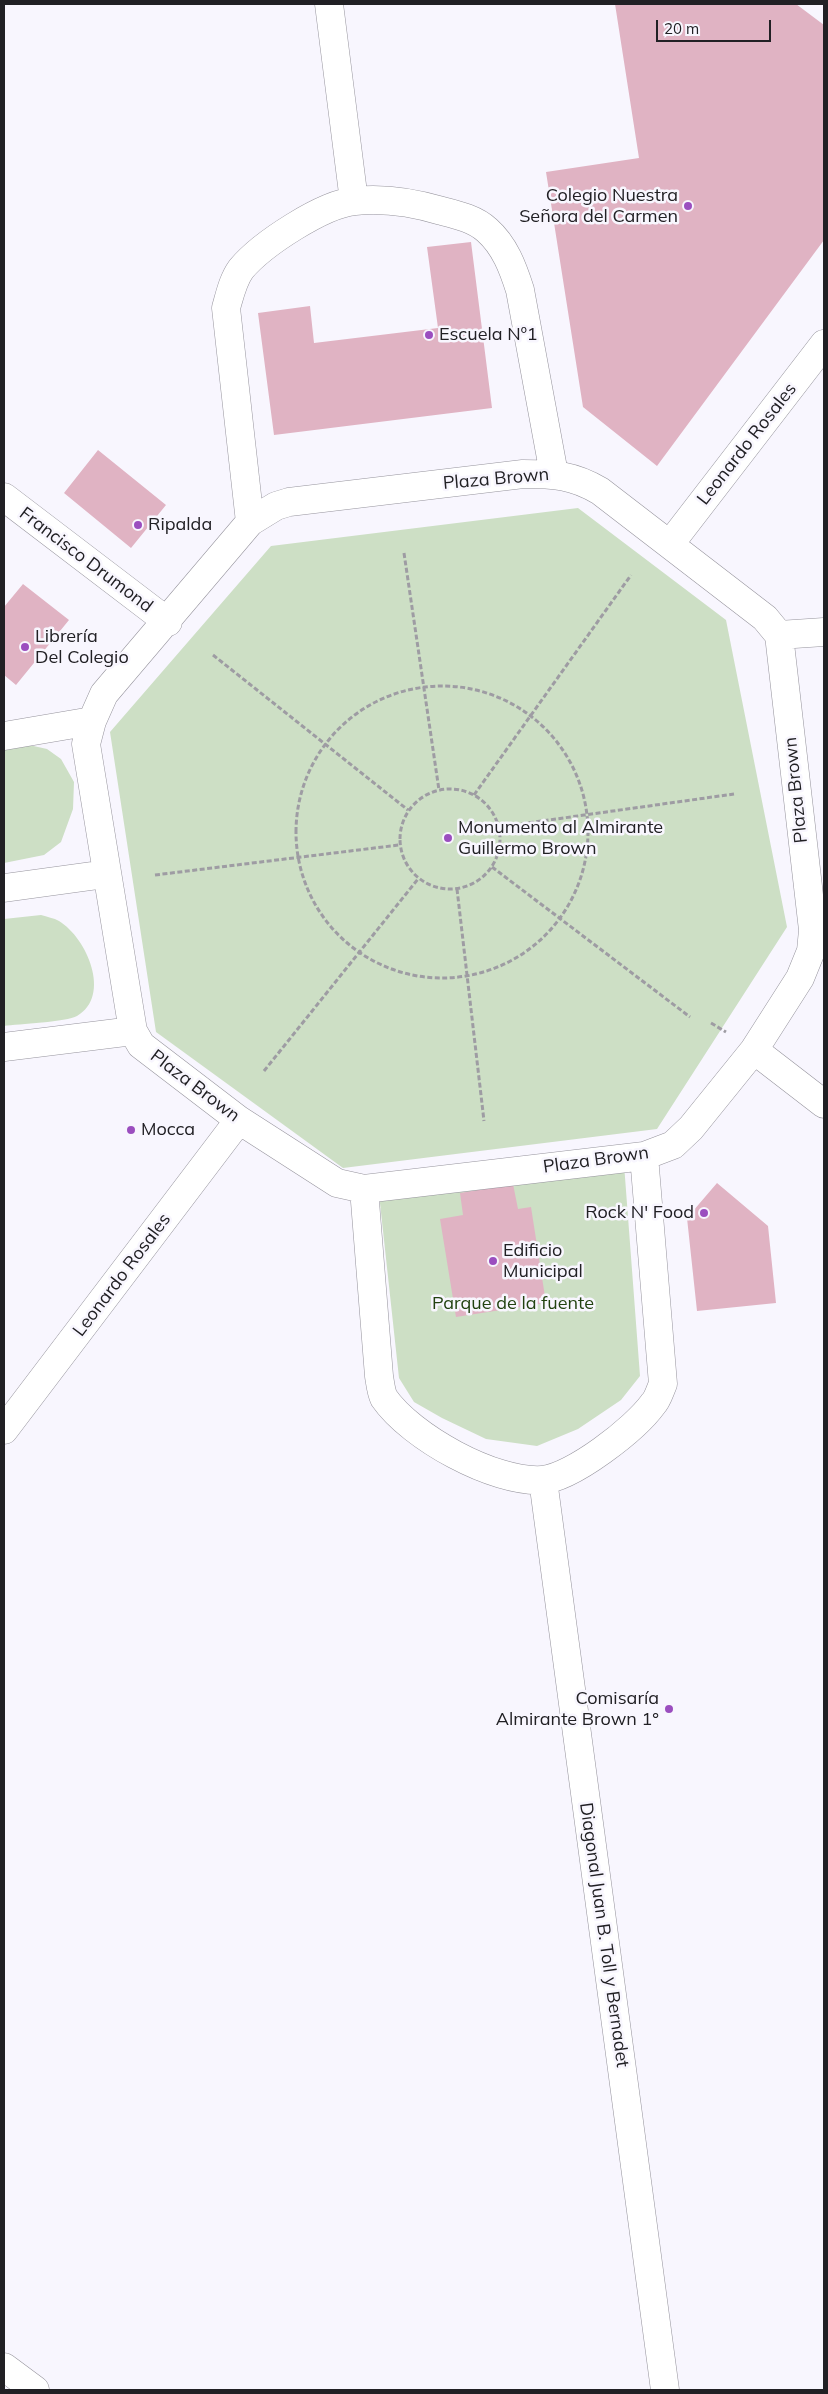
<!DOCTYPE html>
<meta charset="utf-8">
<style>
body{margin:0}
#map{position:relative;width:828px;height:2394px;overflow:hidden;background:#f8f6fe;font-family:Mulish,sans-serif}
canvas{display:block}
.frame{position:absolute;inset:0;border:5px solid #212024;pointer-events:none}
.scale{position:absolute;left:656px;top:20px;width:115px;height:22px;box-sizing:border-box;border:2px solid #212024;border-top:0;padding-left:6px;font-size:15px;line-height:18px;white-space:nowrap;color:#212024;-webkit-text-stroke:4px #f8f6fe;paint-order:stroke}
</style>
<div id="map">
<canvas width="828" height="2394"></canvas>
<div class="frame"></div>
<div class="scale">20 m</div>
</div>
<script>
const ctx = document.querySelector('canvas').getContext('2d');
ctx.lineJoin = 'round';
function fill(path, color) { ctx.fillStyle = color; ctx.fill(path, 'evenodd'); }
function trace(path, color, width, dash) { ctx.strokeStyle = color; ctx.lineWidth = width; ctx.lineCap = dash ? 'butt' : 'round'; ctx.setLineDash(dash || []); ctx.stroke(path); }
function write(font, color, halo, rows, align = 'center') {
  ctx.font = font + ' Mulish,sans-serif'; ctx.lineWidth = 5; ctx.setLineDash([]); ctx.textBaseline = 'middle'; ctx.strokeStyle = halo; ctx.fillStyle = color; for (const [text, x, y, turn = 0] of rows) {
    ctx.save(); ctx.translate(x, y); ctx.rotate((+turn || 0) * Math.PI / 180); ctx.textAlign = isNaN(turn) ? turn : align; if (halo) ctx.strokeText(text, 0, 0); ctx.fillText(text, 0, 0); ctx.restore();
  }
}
const green = new Path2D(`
 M578,508L726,620L787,927L657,1129L343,1168L156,1032L110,732L271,546Z
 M29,745L47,749L61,759L74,782L73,809L61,842L44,855L4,863V749Z
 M41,915C47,917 54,918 59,921C87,938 112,996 77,1016C67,1022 18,1024 4,1026V919Z
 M624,1164L640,1376L621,1400L578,1429L537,1446L486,1439L442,1418L414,1402L399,1378L379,1194Z`);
const building = new Path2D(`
 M615,4H796L824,25V240L657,466L583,407L546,172L639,158Z
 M471,242L492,408L274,435L258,313L310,306L314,343L438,328L427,247Z
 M98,450L166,505L131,548L64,493Z
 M23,584L69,620L16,685L4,675V607Z
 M717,1183L768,1226L776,1303L697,1311L687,1218Z
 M513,1184L518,1209L531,1207L546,1303L456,1317L440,1219L463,1215L460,1193Z`);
const path = new Path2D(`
 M404,553L439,790
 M213,655L408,810
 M296 832a146 146 0 1 1 292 0a146 146 0 1 1-292 0Z
 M400 839a50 50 0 1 1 100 0a50 50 0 1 1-100 0Z
 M474,795L631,575
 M499,827L734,794
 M492,867L690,1017
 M155,875L399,845
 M457,889L484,1121
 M711,1023L726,1032
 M264,1071L418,879`);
const minor = new Path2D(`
 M329,4L354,201
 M523,474C554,474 573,475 600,491L765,618L779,635L813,930L811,951L800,978L754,1050L691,1128L673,1145L644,1156L364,1189L337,1183L239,1120L141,1045L133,1031L86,744L92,721L104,694L250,522L276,506L289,502Z
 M4,497L168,622
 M250,522L226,308C230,294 233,280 241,269C262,244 323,204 355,201C383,198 415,203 442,211C458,215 475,219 487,230C505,246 513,268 520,290L554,474
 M670,544L824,344
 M779,635L824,632
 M4,736L92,721
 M4,888L106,874
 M4,1047L133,1031
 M754,1050L824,1104
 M364,1189L379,1376C380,1382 381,1392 384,1398C411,1437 494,1483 542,1480C572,1478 635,1429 653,1404C658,1399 660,1390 663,1384L644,1156
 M4,1430L239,1120
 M543,1480L665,2390
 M4,2367L35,2390`);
const markers = [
 [688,206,5,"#9b4ebf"],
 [429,335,5,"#9b4ebf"],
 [138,525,5,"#9b4ebf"],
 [25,647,5,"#9b4ebf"],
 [448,838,5,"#9b4ebf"],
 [131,1130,5,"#9b4ebf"],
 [704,1213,5,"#9b4ebf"],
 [493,1261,5,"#9b4ebf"],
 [669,1709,5,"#9b4ebf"]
];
const poiNames = [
 ["Colegio Nuestra",678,196,"right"],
 ["Señora del Carmen",678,217,"right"],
 ["Escuela Nº1",439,335],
 ["Ripalda",148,525],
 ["Librería",35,637],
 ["Del Colegio",35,658],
 ["Monumento al Almirante",458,828],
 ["Guillermo Brown",458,849],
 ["Mocca",141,1130],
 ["Rock N' Food",694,1213,"right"],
 ["Edificio",503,1251],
 ["Municipal",503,1272],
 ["Comisaría",659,1699,"right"],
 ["Almirante Brown 1°",659,1720,"right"]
];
const streetNames = [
 ["Leonardo Rosales",747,444,-52],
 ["Plaza Brown",496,479,-5],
 ["Francisco Drumond",86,560,37],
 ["Plaza Brown",796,790,-96],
 ["Plaza Brown",195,1086,37],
 ["Plaza Brown",596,1160,-8],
 ["Leonardo Rosales",122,1275,-53],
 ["Diagonal Juan B. Toll y Bernadet",604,1935,82]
];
const parkNames = [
 ["Parque de la fuente",513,1304]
];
fill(green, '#cddfc5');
fill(building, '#e0b3c3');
trace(minor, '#96949d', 29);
trace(path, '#9e9ca3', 3, [5, 2.5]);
trace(minor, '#fff', 28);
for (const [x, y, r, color] of markers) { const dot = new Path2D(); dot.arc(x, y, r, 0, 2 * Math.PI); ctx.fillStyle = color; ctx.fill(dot); trace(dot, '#f8f6fe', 2); }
write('18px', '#212024', '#f8f6fe', poiNames, 'left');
write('18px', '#212024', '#f8f6fe', streetNames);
write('18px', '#224210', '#f8f6fe', parkNames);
</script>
